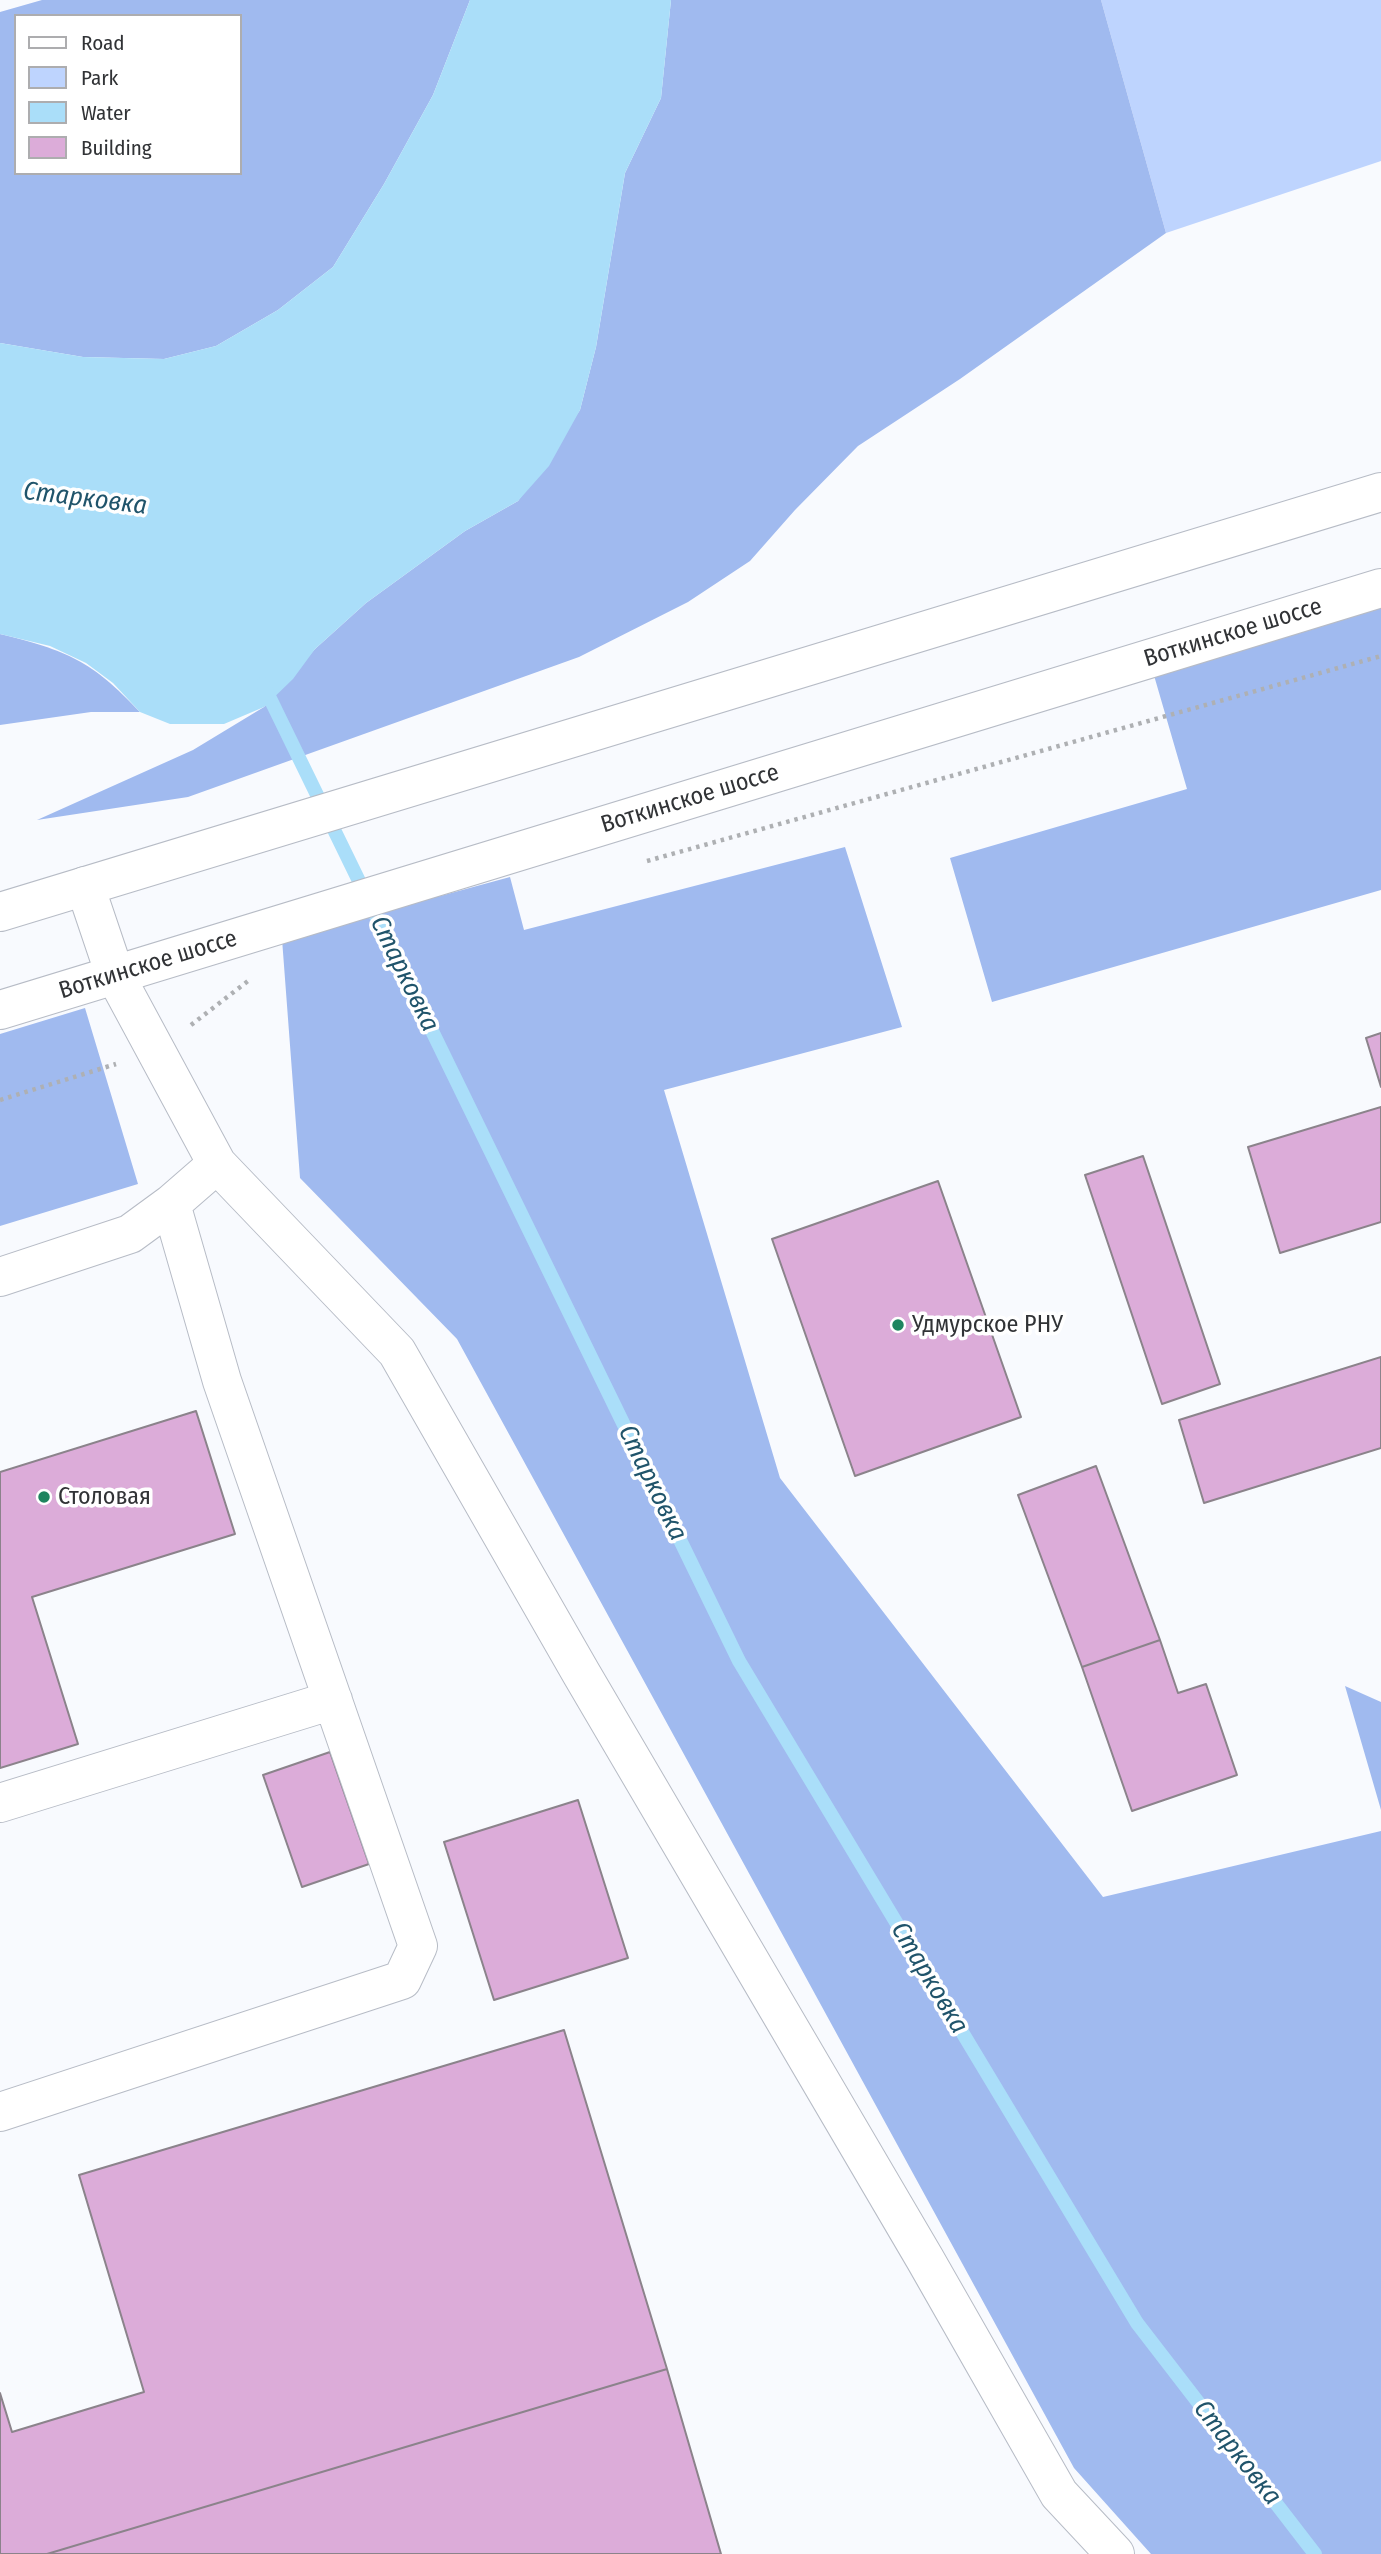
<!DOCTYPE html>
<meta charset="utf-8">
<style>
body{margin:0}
#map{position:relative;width:1381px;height:2554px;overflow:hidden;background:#f8fafe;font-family:"Fira Sans Condensed",sans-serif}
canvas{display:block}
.legend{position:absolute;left:14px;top:14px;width:228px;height:161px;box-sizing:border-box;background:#fff;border:2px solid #adadaf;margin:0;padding:9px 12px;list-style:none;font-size:21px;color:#313336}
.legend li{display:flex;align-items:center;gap:14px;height:35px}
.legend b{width:35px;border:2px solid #adadaf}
</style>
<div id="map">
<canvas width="1381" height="2554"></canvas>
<ul class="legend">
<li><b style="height:9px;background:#fff"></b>Road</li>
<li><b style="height:19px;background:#bed4fe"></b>Park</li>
<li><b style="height:19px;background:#aadef9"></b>Water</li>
<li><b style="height:19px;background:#dcacd9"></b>Building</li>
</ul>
</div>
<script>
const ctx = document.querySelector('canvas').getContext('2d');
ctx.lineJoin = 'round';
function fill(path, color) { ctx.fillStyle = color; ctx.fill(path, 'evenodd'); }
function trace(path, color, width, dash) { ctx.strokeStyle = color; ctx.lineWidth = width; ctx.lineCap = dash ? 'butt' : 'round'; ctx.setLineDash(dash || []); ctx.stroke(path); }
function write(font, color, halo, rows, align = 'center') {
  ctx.font = font + ' "Fira Sans Condensed",sans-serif'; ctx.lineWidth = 7; ctx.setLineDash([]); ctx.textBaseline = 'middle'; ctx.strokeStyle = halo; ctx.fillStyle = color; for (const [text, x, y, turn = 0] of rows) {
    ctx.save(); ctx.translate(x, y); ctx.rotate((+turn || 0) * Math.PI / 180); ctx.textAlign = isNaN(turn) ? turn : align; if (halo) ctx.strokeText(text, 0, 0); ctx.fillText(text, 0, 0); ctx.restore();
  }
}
const green = new Path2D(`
 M1101,0H1381V161L1166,233Z`);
const forest = new Path2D(`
 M42,0H470L433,95L384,184L333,267L278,310L216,346L164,359L83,357L0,343V12ZM16,16H240V173H16Z
 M671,0H1101L1166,233L960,379L858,446L795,510L750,561L688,602L579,657L188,797L37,820L193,750L264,707L315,649L366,603L465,531L518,501L580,410L596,347L625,173L661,98Z
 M1381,605V890L992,1002L950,858L1187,789L1153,672Z
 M0,634C68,651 91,660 140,712H91L0,725Z
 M845,847L902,1027L664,1090L780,1478L1103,1897L1381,1831V2554H1151L1074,2468L457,1339L300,1178L282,939L510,877L524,930Z
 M85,1008L138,1184L0,1226V1034Z
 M1345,1686L1381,1702V1810Z`);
const water = new Path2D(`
 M470,0H671L661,98L625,173L596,347L580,410L549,466L518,501L465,531L366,603L315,649L293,679L264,707L224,724H170L140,712L113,683L86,663L50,646L0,634V343L83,357L164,359L216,346L278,310L333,267L384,184L433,95Z`);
const stream = new Path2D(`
 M263,684L739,1661L1137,2323L1315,2554`);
const building = new Path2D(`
 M1381,1033V1087L1366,1038Z
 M1381,1107V1222L1280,1253L1248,1147Z
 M1143,1156L1220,1384L1162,1404L1085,1175Z
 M938,1181L1021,1417L855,1476L772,1239Z
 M1381,1357V1448L1204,1503L1179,1420Z
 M196,1411L235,1534L32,1597L78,1744L0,1768V1472Z
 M1096,1466L1160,1640L1082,1667L1018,1495Z
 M1160,1640L1178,1693L1206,1684L1237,1775L1132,1811L1082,1667Z
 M330,1752L369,1864L302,1887L263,1775Z
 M578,1800L628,1958L494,2000L444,1842Z
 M564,2030L667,2369L47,2554H0V2393L12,2432L144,2392L79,2175Z
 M667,2369L721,2554H47Z`);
const path = new Path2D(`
 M647,861L1381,656
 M191,1025L248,981
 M0,1100L116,1064`);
const minor = new Path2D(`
 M85,886L115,975L217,1164L397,1352L581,1673L925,2259L1059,2494L1115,2554
 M0,1277L130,1234L171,1204L217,1164
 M0,1803L333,1700
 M0,2112L402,1980L418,1946L222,1381L171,1204`);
const major = new Path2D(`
 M0,912L1381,492
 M0,1010L1381,588`);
const markers = [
 [898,1325,7,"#1e845f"],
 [44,1497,7,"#1e845f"]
];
const streetNames = [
 ["Воткинское шоссе",1233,633,-17],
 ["Воткинское шоссе",690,799,-17],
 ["Воткинское шоссе",148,965,-17]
];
const poiNames = [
 ["Удмурское РНУ",912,1325],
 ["Столовая",58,1497]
];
const waterNames = [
 ["Старковка",85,499,7],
 ["Старковка",404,974,64],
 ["Старковка",652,1483,64],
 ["Старковка",929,1978,59],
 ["Старковка",1237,2453,52]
];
fill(green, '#bed4fe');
fill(forest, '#a0baef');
fill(water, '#aadef9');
trace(stream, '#aadef9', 14);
fill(building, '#dcacd9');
trace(building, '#8b838b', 2);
trace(minor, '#b7bcc6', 40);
trace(major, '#b7bcc6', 40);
trace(path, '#aeb0b3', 4.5, [3.5, 5]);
trace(minor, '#fff', 38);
trace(major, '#fff', 38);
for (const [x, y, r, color] of markers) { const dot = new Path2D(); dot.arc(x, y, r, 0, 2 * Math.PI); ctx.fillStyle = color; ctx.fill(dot); trace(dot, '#fff', 2.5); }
write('24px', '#313336', '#fff', streetNames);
write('24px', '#313336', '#fff', poiNames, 'left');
write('italic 26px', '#20546b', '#fff', waterNames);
</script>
